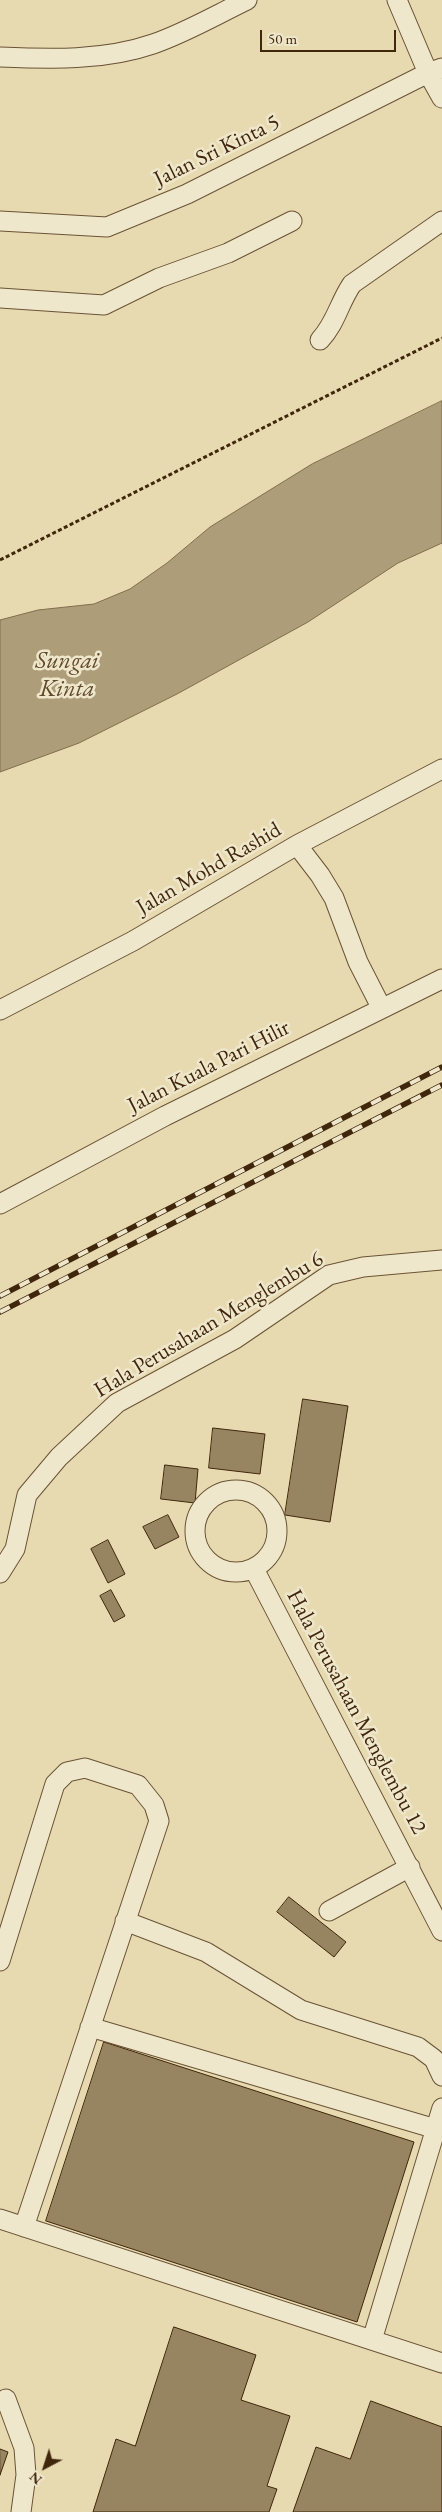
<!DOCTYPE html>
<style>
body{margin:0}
#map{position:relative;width:442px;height:2512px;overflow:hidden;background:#e7dab1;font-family:"EB Garamond",serif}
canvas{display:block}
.north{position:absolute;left:20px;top:2442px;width:50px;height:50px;-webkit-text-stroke:4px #efe7cc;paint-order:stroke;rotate:220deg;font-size:14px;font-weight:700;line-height:20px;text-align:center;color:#40260b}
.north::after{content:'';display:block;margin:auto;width:18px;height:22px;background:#40260b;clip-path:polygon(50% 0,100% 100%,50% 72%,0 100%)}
.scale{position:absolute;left:260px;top:30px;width:136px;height:22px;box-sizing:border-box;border:2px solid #40260b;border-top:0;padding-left:6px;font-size:15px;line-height:18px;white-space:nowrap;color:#40260b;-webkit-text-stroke:4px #efe7cc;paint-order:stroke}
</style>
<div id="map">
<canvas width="442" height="2512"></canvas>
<div class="north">N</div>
<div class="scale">50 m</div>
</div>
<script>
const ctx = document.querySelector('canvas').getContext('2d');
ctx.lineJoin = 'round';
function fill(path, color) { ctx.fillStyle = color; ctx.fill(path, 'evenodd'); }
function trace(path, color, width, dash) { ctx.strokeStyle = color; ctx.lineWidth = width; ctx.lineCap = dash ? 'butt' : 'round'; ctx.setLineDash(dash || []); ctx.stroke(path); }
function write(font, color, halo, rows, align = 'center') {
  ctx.font = font + ' "EB Garamond",serif'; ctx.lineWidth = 5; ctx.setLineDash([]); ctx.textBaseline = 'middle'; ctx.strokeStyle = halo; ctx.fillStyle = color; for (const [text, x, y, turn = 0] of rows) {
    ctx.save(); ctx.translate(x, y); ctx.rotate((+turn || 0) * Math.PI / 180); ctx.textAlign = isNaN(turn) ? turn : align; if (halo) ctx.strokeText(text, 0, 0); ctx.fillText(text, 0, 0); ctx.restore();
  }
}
const water = new Path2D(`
 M442,401V543L398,563L308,622L177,694L79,743L0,772V620L38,610L94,604L130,589L167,563L210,527L312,464Z`);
const building = new Path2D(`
 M303,1399L348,1406L330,1522L285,1515Z
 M213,1428L265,1434L260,1474L209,1468Z
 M165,1465L198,1469L195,1503L161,1499Z
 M168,1515L179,1537L155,1549L143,1527Z
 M108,1540L125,1574L108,1583L91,1549Z
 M111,1590L125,1616L114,1622L100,1596Z
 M289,1897L346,1942L334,1957L277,1912Z
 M104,2042L414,2142L357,2322L46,2221Z
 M174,2327L256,2355L241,2400L290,2416L267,2486L277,2489L269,2512H93L116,2439L135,2446Z
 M371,2401L442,2427V2512H293L316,2447L350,2459Z
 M0,2449L8,2452L0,2475Z`);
const path = new Path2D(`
 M0,560L442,338`);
const minor = new Path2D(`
 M397,0L428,73L442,98
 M0,57C50,59 104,61 153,44C185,33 216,15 247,0
 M0,221L107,227L187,194L428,73L442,68
 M0,298L104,305L159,278L228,253L292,221
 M320,340C336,323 339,303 352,284L442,221
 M297,845L320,875L334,898L358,962L381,1007
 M0,1010L133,941L297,845L442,769
 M0,1204L165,1116L442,979
 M195 1531a41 41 0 1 1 82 0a41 41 0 1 1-82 0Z
 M254,1569L442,1931
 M0,1573L15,1549L27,1495L59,1457L117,1403L235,1339L329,1275L363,1267L442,1260
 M329,1911L410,1867
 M125,1921L206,1952L301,2010L418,2047L434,2059L442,2076
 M0,1961L55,1784L67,1772L85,1768L138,1785L154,1805L159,1821L24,2227
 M90,2027L436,2129
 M0,2219L442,2363
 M372,2340L442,2108
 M6,2399L24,2448L26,2475L21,2512`);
const rail = new Path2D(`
 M0,1296L442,1067
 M0,1312L442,1085`);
const streetNames = [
 ["Jalan Sri Kinta 5",217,151,-26],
 ["Jalan Mohd Rashid",209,869,-30],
 ["Jalan Kuala Pari Hilir",209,1067,-27],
 ["Hala Perusahaan Menglembu 6",209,1325,-31],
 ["Hala Perusahaan Menglembu 12",356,1712,62]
];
const waterNames = [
 ["Sungai",67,661],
 ["Kinta",67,689]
];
fill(water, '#ae9d79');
trace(water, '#826d4d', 1);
fill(building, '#978461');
trace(building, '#40260b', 1);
trace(minor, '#6a5334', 21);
trace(path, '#40260b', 3, [4, 2.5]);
trace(minor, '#efe7cc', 19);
trace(rail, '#40260b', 5.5);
trace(rail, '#efe7cc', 4, [11]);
write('22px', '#40260b', '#efe7cc', streetNames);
write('italic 24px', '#614a2c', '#efe7cc', waterNames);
</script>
